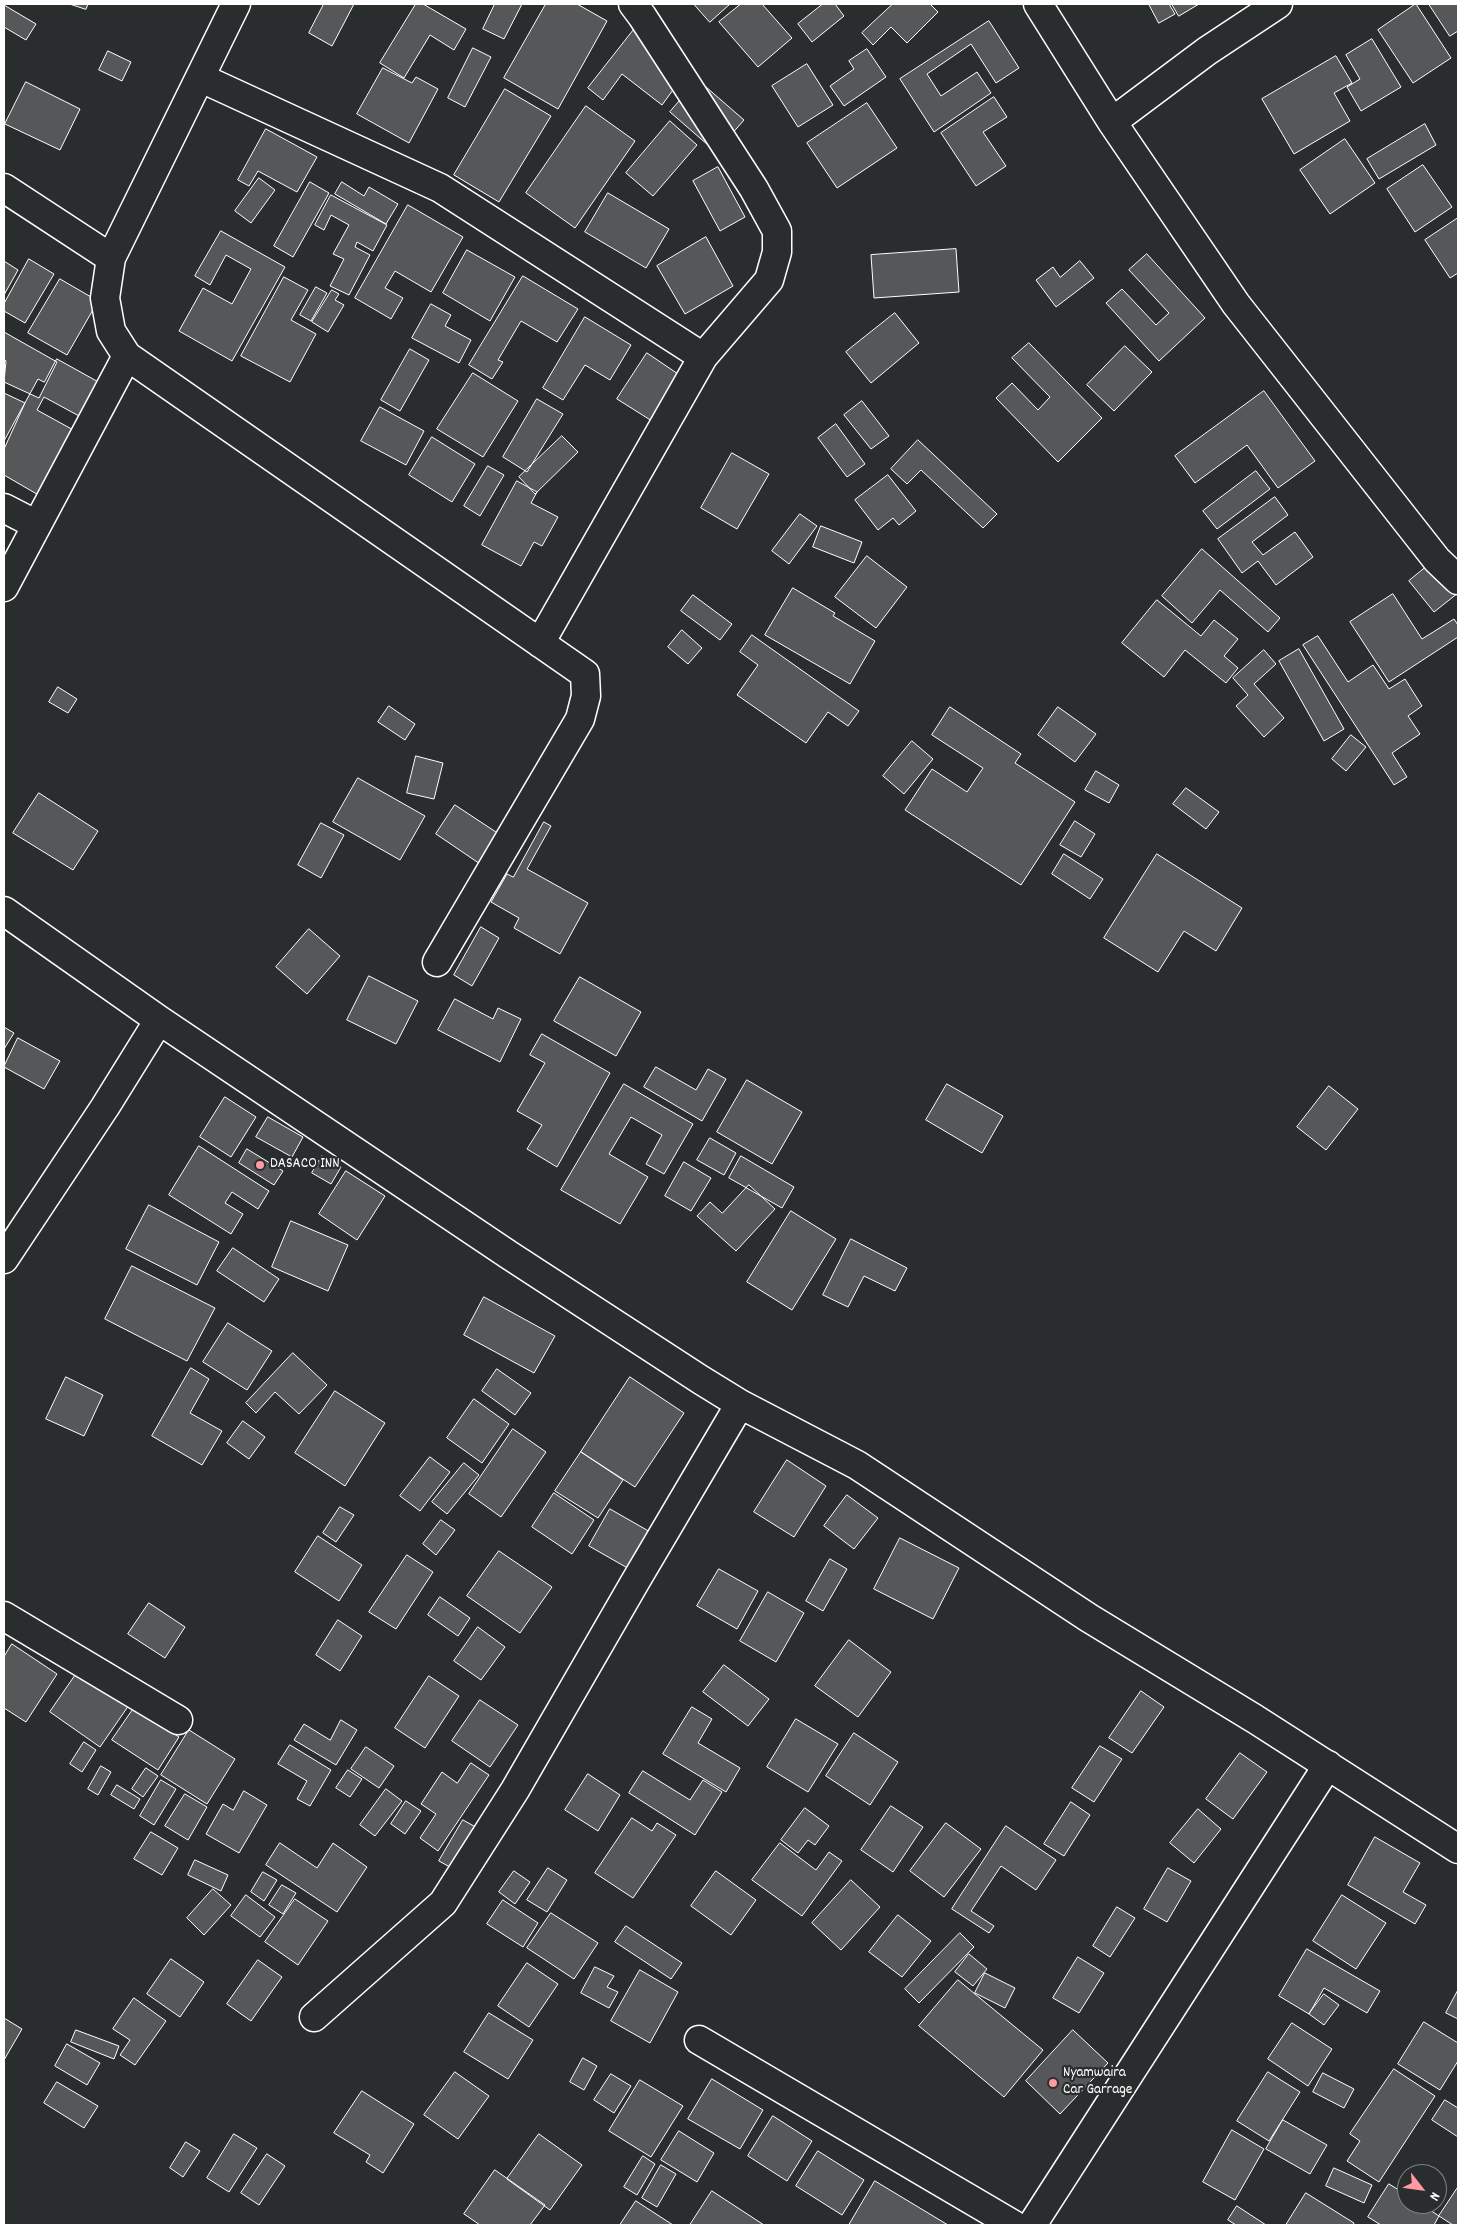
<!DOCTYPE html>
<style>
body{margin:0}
#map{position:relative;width:1462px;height:2229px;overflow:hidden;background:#2a2d2e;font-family:Dekko,sans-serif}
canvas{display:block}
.frame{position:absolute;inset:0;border:5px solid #fff;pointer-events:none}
.north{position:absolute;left:1397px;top:2164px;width:50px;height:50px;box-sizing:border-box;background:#2a2d2e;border:1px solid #7f8182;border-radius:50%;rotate:120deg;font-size:14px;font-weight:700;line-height:20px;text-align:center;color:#fff}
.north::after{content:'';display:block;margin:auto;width:18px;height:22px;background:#ff9aa2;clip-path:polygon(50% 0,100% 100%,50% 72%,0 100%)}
</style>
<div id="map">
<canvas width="1462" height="2229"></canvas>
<div class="frame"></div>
<div class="north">N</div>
</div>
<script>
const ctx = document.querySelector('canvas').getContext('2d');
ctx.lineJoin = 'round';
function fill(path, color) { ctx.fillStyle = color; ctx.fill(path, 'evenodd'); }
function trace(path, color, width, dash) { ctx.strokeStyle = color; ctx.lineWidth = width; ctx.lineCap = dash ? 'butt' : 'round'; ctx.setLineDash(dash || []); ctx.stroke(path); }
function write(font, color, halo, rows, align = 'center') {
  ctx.font = font + ' Dekko,sans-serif'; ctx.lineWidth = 4.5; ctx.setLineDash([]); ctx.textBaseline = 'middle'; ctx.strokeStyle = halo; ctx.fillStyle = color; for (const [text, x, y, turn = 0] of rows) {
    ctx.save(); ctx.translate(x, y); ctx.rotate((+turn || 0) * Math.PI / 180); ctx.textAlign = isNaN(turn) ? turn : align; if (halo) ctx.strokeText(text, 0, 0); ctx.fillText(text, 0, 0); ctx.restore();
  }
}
const building = new Path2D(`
 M70,4H88L86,9Z
 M324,4H354L332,46L309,33Z
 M416,4H423L466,29L454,50L430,35L404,78L380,63Z
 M495,4H522L504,39L483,29Z
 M546,4H577L607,21L558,109L504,78Z
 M694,4H730L710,22Z
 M741,4H762L792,38L758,67L719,22Z
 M823,4H835L844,16L812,42L798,24Z
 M893,4H930L938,12L907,43L891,27L873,45L862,33Z
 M1149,4H1169L1175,14L1159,23Z
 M1172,4H1199L1179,16Z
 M1416,4L1451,58L1413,83L1378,30Z
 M1429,4H1458V31L1450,36Z
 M4,5L36,24L26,40L4,27Z
 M989,21L1019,68L996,83L971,44L927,74L941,96L977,72L991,93L934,132L900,79Z
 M636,27L689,68L662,105L622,74L603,100L588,88Z
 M1372,39L1401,87L1361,111L1347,87L1360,79L1346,55Z
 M473,48L491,57L465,107L448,98Z
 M867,49L886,77L844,106L830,86L854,69L849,61Z
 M108,51L131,62L122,81L99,70Z
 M1336,56L1352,83L1334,93L1350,121L1294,154L1262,99Z
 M807,64L833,105L798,127L772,86Z
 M383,68L412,83L416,77L438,89L409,143L357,114Z
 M698,80L744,120L716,152L670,112Z
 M26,82L80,109L60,150L5,124Z
 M505,89L551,116L499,202L454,175Z
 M994,97L1007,117L983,132L1006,166L976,186L941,133Z
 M867,103L897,148L837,188L807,143Z
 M586,106L635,141L575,228L526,193Z
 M670,121L697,145L653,196L626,173Z
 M1425,124L1436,145L1379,179L1367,159Z
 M266,129L317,157L297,192L258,171L249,186L238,180Z
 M1345,139L1375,183L1330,214L1300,170Z
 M1423,165L1452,207L1415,232L1387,189Z
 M718,167L745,217L720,231L693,181Z
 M259,178L275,190L251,223L235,211Z
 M310,182L329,193L293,257L274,246Z
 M342,182L364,196L369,187L398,204L386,224L335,194Z
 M608,193L669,229L646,268L585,232Z
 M331,195L387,225L373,251L357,242L355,247L370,255L349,295L330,286L344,259L333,254L349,225L331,215L324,230L315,225Z
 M408,205L463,237L431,292L395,271L385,288L403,298L391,319L355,298Z
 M1458,218V273L1450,278L1425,240Z
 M221,231L285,267L232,361L179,331L203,288L232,304L251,269L226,255L210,285L195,276Z
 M706,237L733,286L685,314L657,266Z
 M956,249L959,292L874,298L871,255Z
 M467,250L515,277L490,321L443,293Z
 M1147,254L1205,318L1159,361L1106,303L1122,289L1156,325L1169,313L1129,270Z
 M29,259L54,274L25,323L4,311V304Z
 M4,261L18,270L4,295Z
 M1080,261L1094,278L1056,307L1036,280L1053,267L1060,277Z
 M523,276L578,309L557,342L521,321L498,360L503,362L492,379L469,365Z
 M284,277L308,290L291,320L316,334L290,382L241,356Z
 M60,279L98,301L67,355L28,333Z
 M316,287L327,293L311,321L300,315Z
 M332,290L339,294L335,300L344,305L328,332L312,322Z
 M431,304L451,315L445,326L471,340L459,363L412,338Z
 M895,313L919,343L871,383L846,352Z
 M585,317L631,345L610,380L585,365L563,400L543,388Z
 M4,332L57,362L39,398L4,382L6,361L4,359Z
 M1029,343L1102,418L1058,462L996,398L1012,383L1038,410L1050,397L1012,358Z
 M1125,346L1152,372L1114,411L1087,385Z
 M410,349L429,360L400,411L381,400Z
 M647,353L681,376L652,421L617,399Z
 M57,359L111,389L92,423L44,397L37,410L77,432L42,497L4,475V441L38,379L44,382Z
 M473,373L518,401L483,457L437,429Z
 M1264,391L1315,461L1278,488L1247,445L1195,483L1175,456Z
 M4,393L25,403L4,449Z
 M537,399L563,414L527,472L503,457Z
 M862,401L889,436L871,449L844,415Z
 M380,407L424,431L406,465L361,441Z
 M836,424L865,464L847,477L818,438Z
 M562,436L578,452L535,494L519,477Z
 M432,437L475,464L452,502L409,475Z
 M918,440L997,514L983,528L921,470L907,484L891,469Z
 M732,453L769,474L737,529L701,508Z
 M488,466L504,475L480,516L464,506Z
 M1256,471L1270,489L1217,529L1203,511Z
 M888,475L916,511L899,525L893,518L878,530L855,500Z
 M517,481L537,492L531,503L558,517L542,546L534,542L521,566L482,545Z
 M1275,497L1288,515L1252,542L1263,555L1295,532L1313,557L1276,585L1258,561L1242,573L1218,539Z
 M800,514L817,526L789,564L772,551Z
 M821,526L862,542L854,563L813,547Z
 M1202,549L1280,618L1268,632L1220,590L1192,623L1162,596Z
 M867,556L907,587L876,628L835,597Z
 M1436,559L1458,593L1434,612L1409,581Z
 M793,588L835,613L833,616L875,641L850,684L765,635Z
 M1393,594L1422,639L1454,619L1458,625V637L1389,682L1350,622Z
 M693,595L732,624L720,640L681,611Z
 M1157,600L1201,636L1214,620L1238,639L1224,656L1238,668L1226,683L1185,650L1164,677L1122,643Z
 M682,630L702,648L688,664L668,647Z
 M752,635L859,711L848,726L828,712L806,743L737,695L758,665L740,652Z
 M1318,636L1348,682L1373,665L1389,689L1405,679L1422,706L1408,716L1420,734L1392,753L1407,777L1394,785L1303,645Z
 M1299,649L1344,729L1324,741L1279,661Z
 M1264,650L1276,664L1254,684L1284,718L1264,737L1236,706L1248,695L1233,678Z
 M58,687L77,699L68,713L49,702Z
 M389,706L415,724L405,740L378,722Z
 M950,707L1021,754L1015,763L1075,802L1021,885L905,810L932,769L967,792L983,768L932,735Z
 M1058,707L1096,734L1075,762L1038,735Z
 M1351,735L1366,747L1346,771L1332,759Z
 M912,741L933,759L904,794L883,776Z
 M416,756L443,763L434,799L407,793Z
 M1096,771L1119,785L1109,803L1085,790Z
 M358,778L425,816L400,860L333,822Z
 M1186,788L1219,812L1206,829L1173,804Z
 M39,793L98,831L73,870L13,833Z
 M455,805L505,838L486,868L436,834Z
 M1075,821L1095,834L1081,857L1060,845Z
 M544,822L551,826L527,869L588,903L560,954L514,928L519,918L491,902L507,874L513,877Z
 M321,823L344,835L321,878L298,865Z
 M1064,854L1103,879L1090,899L1052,874Z
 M1157,854L1242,908L1216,951L1184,931L1158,972L1104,938Z
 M481,927L499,938L472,986L454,975Z
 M309,929L340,956L307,994L276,967Z
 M369,976L418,1001L396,1044L347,1020Z
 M580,977L641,1012L616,1056L554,1021Z
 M455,999L493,1019L498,1008L521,1019L500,1062L438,1030Z
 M4,1027L14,1033L4,1049Z
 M542,1034L610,1073L557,1167L527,1149L542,1125L517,1111L545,1063L530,1055Z
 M18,1038L60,1061L44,1089L4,1067Z
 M656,1067L696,1090L708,1069L726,1079L702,1121L644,1087Z
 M747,1080L802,1112L772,1164L717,1132Z
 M624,1084L693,1124L664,1174L646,1164L662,1135L631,1117L609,1154L648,1177L620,1224L561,1190Z
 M947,1084L1003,1116L982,1153L926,1120Z
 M1329,1086L1358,1109L1326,1150L1297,1127Z
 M225,1097L256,1117L231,1157L200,1137Z
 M268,1117L303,1137L292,1157L256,1137Z
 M710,1138L736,1153L724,1175L697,1160Z
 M199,1146L269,1191L258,1209L232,1192L225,1203L243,1214L231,1234L169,1195Z
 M247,1149L283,1171L274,1185L239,1163Z
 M322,1156L341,1167L331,1184L312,1173Z
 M741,1156L794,1187L782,1208L729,1178Z
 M684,1162L711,1178L691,1211L665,1196Z
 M346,1171L385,1196L357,1240L319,1214Z
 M749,1185L775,1209L736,1251L697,1216L710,1202L722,1213Z
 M149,1205L219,1242L197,1285L126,1249Z
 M791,1211L836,1239L792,1310L747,1282Z
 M291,1221L348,1245L328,1291L272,1267Z
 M851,1239L907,1268L895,1291L864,1276L848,1307L823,1295Z
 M233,1248L279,1279L264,1302L217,1271Z
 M132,1266L215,1308L187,1361L105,1319Z
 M484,1297L555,1336L534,1373L464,1335Z
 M228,1323L272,1351L247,1390L203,1362Z
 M293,1353L327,1385L299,1414L275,1392L256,1413L246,1403Z
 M191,1368L209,1379L190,1413L222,1431L202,1465L152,1436Z
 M497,1369L531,1393L515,1415L482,1391Z
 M66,1377L103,1395L84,1436L46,1419Z
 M630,1377L684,1413L635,1487L581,1452Z
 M335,1391L385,1423L345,1486L295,1453Z
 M474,1399L509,1424L482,1463L447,1438Z
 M243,1421L265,1437L249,1459L227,1443Z
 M513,1429L546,1452L501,1517L469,1494Z
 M581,1452L623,1480L598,1518L555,1491Z
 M430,1457L450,1472L420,1511L400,1496Z
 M787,1460L826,1486L794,1537L754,1512Z
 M464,1463L479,1475L447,1514L432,1502Z
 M554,1493L594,1520L572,1554L532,1527Z
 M847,1495L878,1518L854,1549L824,1526Z
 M340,1507L354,1515L336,1542L323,1533Z
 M610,1509L652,1533L631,1570L589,1546Z
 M441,1520L455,1530L436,1555L423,1544Z
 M318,1536L362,1565L339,1601L295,1572Z
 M900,1538L959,1568L933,1619L874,1589Z
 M499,1551L552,1587L520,1633L467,1596Z
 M407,1555L433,1572L396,1629L369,1612Z
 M830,1559L847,1569L823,1611L806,1601Z
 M719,1569L758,1591L737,1629L697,1606Z
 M768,1592L804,1613L776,1662L740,1641Z
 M440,1597L470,1618L458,1636L428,1615Z
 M149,1603L185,1627L165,1658L128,1634Z
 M338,1620L362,1636L340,1671L316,1655Z
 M478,1627L505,1647L481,1680L454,1661Z
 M849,1640L891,1672L858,1717L815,1686Z
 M12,1644L57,1674L26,1722L4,1708V1657Z
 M724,1665L769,1699L748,1726L703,1692Z
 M79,1670L129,1705L100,1747L50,1712Z
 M429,1676L459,1696L425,1748L395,1728Z
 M1141,1691L1164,1707L1132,1753L1109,1738Z
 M480,1700L518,1725L490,1767L452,1741Z
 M692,1707L712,1719L698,1743L740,1768L726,1792L663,1754Z
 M134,1708L179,1737L158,1770L112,1740Z
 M796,1719L838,1744L808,1792L767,1767Z
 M341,1720L357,1730L336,1765L294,1740L304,1724L330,1740Z
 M189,1730L235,1759L207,1804L161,1775Z
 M854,1733L898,1762L870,1805L826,1776Z
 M84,1742L96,1750L82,1772L70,1764Z
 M290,1745L331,1770L310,1806L297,1799L307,1781L278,1764Z
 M1100,1746L1122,1759L1094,1802L1072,1788Z
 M366,1747L394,1766L379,1788L351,1769Z
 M1240,1753L1267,1772L1233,1819L1206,1799Z
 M471,1763L489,1775L438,1851L420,1838L436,1814L421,1804L442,1772L457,1783Z
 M101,1766L111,1772L98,1795L88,1789Z
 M146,1768L158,1776L143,1797L132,1789Z
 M348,1770L362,1779L350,1797L336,1788Z
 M643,1771L690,1800L703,1780L722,1792L695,1835L629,1793Z
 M588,1774L620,1795L598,1831L565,1810Z
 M161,1780L176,1789L154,1825L140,1816Z
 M117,1785L140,1799L134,1809L111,1795Z
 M386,1789L402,1801L375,1836L360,1825Z
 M244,1791L267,1805L239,1853L206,1834L223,1804L233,1810Z
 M185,1794L207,1807L188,1840L165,1826Z
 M406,1801L421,1811L405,1834L391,1824Z
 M1071,1802L1090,1815L1064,1856L1044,1844Z
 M891,1806L923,1827L893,1872L861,1850Z
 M805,1808L829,1826L815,1845L808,1840L798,1853L781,1840Z
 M1198,1809L1221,1829L1194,1863L1170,1843Z
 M632,1818L652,1831L657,1823L676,1835L633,1898L595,1873Z
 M463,1820L481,1830L457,1871L439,1861Z
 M946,1823L981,1849L944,1897L910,1871Z
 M1006,1826L1056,1860L1036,1890L1001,1866L971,1911L994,1926L989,1933L952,1909Z
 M151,1832L178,1848L162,1875L134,1859Z
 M1375,1837L1420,1863L1403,1892L1426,1905L1415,1924L1348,1885Z
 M280,1843L317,1868L333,1843L367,1867L337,1912L266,1865Z
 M780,1843L816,1870L829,1852L842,1861L802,1916L752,1880Z
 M195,1860L228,1875L221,1891L188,1875Z
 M548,1868L567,1880L547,1912L527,1900Z
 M1168,1868L1191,1881L1167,1922L1144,1909Z
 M514,1871L530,1882L515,1904L499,1892Z
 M716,1871L756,1900L731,1935L691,1906Z
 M263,1872L277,1880L264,1901L251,1892Z
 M851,1880L880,1907L841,1950L812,1923Z
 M282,1885L296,1893L283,1914L269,1905Z
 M213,1889L231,1905L204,1935L187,1918Z
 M246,1895L275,1917L260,1937L231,1916Z
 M1342,1895L1386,1923L1356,1969L1313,1941Z
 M295,1899L328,1921L298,1965L265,1942Z
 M503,1900L538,1923L523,1947L487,1924Z
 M1117,1907L1135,1918L1110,1957L1093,1946Z
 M551,1913L598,1943L574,1979L527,1948Z
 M898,1915L931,1941L902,1977L869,1952Z
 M626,1926L682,1963L671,1979L615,1942Z
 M960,1933L974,1947L919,2003L905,1989Z
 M1307,1949L1380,1991L1367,2013L1324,1988L1309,2014L1279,1996Z
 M969,1954L987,1969L973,1986L955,1972Z
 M1078,1957L1104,1973L1079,2013L1053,1998Z
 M171,1959L204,1982L180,2017L147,1994Z
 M258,1960L282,1977L251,2021L227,2004Z
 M527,1963L558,1984L529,2027L498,2006Z
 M595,1967L614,1976L607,1987L618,1992L609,2008L581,1993Z
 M640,1970L678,1992L650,2043L611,2021Z
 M985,1973L1015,1988L1005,2008L975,1993Z
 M958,1980L1043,2050L1004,2097L919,2026Z
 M1458,1990V2019L1446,2013Z
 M1324,1994L1339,2005L1324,2025L1309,2014Z
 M134,1998L166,2021L135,2065L120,2055L130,2040L113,2029Z
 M489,2013L533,2040L508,2079L464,2052Z
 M4,2018L22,2029L4,2060Z
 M1424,2022L1458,2043V2061L1440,2090L1398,2064Z
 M1292,2023L1332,2049L1308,2086L1268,2059Z
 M76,2030L119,2046L114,2059L71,2042Z
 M1073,2030L1108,2063L1060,2114L1026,2081Z
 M67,2044L100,2063L87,2085L55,2066Z
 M583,2058L597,2066L584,2090L570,2082Z
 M1394,2069L1435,2096L1379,2182L1347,2161L1360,2141L1350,2134Z
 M455,2072L489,2096L458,2139L424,2115Z
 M1268,2072L1300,2092L1269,2141L1237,2121Z
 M1323,2073L1354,2089L1344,2108L1313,2092Z
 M611,2074L631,2086L614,2113L594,2100Z
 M712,2079L763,2110L740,2149L688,2119Z
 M640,2080L683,2106L651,2157L609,2131Z
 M57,2082L98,2106L84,2128L44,2103Z
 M362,2091L414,2124L383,2173L366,2162L370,2155L334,2133Z
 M1445,2100L1458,2108V2137L1432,2120Z
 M773,2116L812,2141L787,2181L748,2156Z
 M1283,2120L1327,2145L1310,2174L1266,2149Z
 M1232,2130L1264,2149L1235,2200L1203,2182Z
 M679,2131L714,2153L697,2182L661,2160Z
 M234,2134L257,2148L229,2192L207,2178Z
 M539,2134L582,2165L550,2210L507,2179Z
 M186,2142L200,2151L183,2177L170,2168Z
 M818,2151L864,2180L842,2215L796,2186Z
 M267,2154L285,2166L259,2205L241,2193Z
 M643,2156L655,2164L637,2195L624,2187Z
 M661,2165L676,2174L657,2207L642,2198Z
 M1334,2168L1372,2185L1364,2203L1326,2186Z
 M495,2170L545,2205L530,2225H480L464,2214Z
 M875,2181L948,2225H849Z
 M1389,2184L1407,2195V2204H1421L1439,2216L1434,2225H1381L1368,2217Z
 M1458,2187V2225H1453L1439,2216Z
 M712,2191L764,2225H690Z
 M1306,2193L1354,2223L1353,2225H1286Z
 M636,2201L673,2225H620Z
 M1237,2206L1266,2225H1236L1228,2220Z`);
const street = new Path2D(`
 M236,4L111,258L105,298L111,331L127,356L585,674L586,696L580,719L437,962
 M1038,4L1112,122L1236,304L1437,560L1458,580
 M201,78L440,188L703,357
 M1112,122L1207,51L1278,4
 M4,188L111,258
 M4,508L37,525
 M4,587L127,356
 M540,643L703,357L769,280L777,252V231L754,189L642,16L633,4
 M4,911L159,1020L509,1255L701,1380L740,1404L857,1465L1089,1618L1255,1719L1458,1849
 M4,1259L105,1107L159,1020
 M4,1616L178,1720
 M314,2017L443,1903L515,1790L635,1582L740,1404
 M699,2040L1014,2225
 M1032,2225L1328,1765`);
const markers = [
 [260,1165,5,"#ff9aa2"],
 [1053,2083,5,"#ff9aa2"]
];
const poiNames = [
 ["DASACO INN",270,1165],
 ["Nyamwaira",1063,2074],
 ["Car Garrage",1063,2091]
];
fill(building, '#555758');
trace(building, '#fff', 1);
trace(street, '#fff', 31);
trace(street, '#2a2d2e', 28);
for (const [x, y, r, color] of markers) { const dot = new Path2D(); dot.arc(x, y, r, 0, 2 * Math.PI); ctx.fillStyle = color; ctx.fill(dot); trace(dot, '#2a2d2e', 2); }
write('15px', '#fff', '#2a2d2e', poiNames, 'left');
</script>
